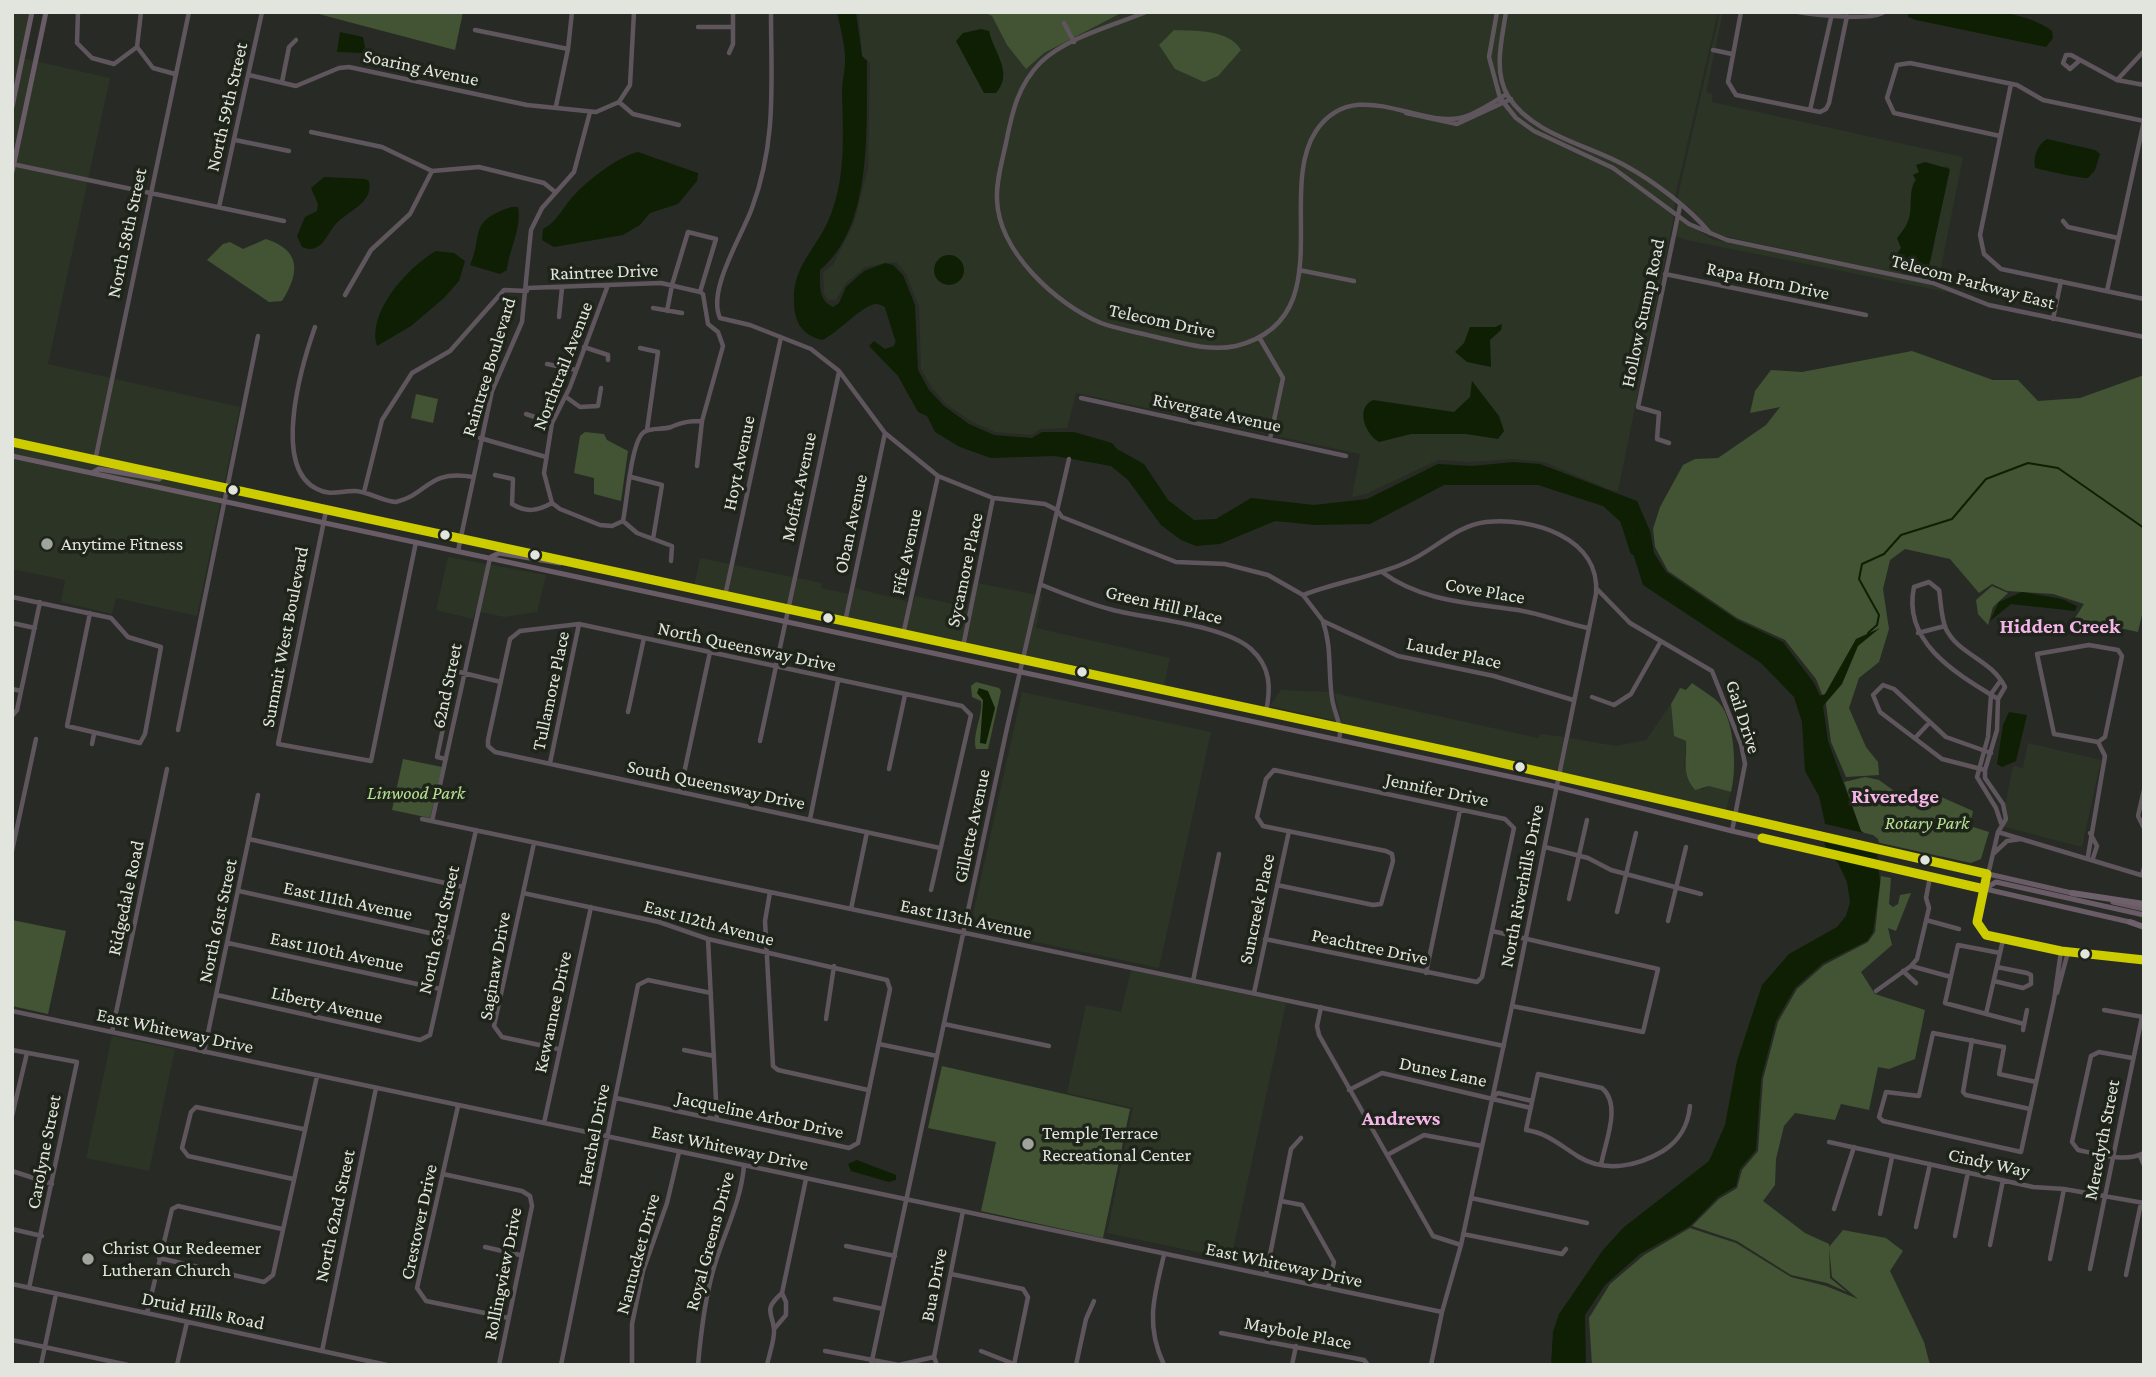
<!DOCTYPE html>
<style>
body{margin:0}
#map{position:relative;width:2156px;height:1377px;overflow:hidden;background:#282b25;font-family:"Crimson Pro",serif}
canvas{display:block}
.frame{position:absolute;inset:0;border:14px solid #e1e5de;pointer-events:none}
</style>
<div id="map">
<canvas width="2156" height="1377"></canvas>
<div class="frame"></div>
</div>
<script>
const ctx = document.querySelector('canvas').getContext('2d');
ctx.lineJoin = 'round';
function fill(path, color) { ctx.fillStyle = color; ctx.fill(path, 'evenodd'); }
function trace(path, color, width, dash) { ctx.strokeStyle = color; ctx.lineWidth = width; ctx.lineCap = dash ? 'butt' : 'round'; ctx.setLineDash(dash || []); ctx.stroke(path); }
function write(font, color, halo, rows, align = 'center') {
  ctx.font = font + ' "Crimson Pro",serif'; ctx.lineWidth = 7; ctx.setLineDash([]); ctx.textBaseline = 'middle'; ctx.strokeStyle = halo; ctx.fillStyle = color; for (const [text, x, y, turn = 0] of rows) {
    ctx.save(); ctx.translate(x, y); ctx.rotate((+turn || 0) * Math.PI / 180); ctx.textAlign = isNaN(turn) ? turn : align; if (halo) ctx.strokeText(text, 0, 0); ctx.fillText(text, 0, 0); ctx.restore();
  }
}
const built = new Path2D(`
 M12,12H31L22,58L110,78L48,364L240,407L197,616L116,598L112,614L61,602L65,580L12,569Z
 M859,12H1718L1676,192L1673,221L1618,491L1608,489L1544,462L1513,459L1472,462L1438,460L1366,494L1352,497L1360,454L1076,393L1067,428L1041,429L1031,435L995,432L971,421L946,404L932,388L921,369L919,306L906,274L896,262L865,267L846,283L836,300H828L824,294L823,272L833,265L854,223L868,169L870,63L862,56Z
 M1720,12H1723L1706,92L1712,94V102L1963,157L1938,282L1714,234L1677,200ZM1948,166L1931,261L1898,262L1894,258L1901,248L1900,234L1911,220L1912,186L1917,174Z
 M1680,219L1712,239L1933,285L1952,293L1687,240L1675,236Z
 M448,557L546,575L537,612L504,617L475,611L473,619L436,610Z
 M700,558L822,583L821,588L849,594L851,587L913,603L915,596L967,607L973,582L1042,596L1036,628L1170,658L1164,686L694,586Z
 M1281,690L1329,692L1336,721L1270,706Z
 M1022,692L1211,732L1159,968L970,928Z
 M1334,693L1538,738L1541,734L1564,737L1558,772L1342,723Z
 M1671,704L1674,736L1686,741L1684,767L1702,790L1709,786L1731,792L1726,810L1562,773L1569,738L1616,746L1646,740Z
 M2028,743L2101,760L2082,847L2001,826L2013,766L2023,768Z
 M1131,970L1286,1003L1231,1259L1107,1233L1133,1108L1067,1093L1086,1005L1121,1012Z
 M112,1036L175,1049L149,1171L86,1158Z`);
const green = new Path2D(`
 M311,12H463L455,50Z
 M983,12H1123L1044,53L1026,69L1007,45L992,16Z
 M1174,30C1195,31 1229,29 1241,50L1218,76L1204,82L1175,69L1159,45Z
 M266,239C301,250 300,273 282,301L269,302L207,260L223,244L230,242L243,249Z
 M1912,351L1993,380H2018L2038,401L2080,398L2144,375V606L2138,632L2075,618L2084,604L2053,594L2007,591L1992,584L1979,593L1950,559L1905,549L1890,560L1883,589L1889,629L1879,662L1859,678L1849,708L1866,747L1878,762L1879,775L1846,777L1831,742L1826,704L1816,679L1785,640L1737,618L1668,571L1655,547L1653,529L1660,507L1683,465L1695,459L1718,458L1766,425L1780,407L1750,413L1755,391L1771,370L1802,372Z
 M416,394L438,399L433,423L411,418Z
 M585,432L604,434L607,440L628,451L621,501L594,494V478L574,473L580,436Z
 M1992,586L2008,593L1993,607L1988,625L1978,614L1976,600Z
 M976,682L999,688L1001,691L988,749H976C972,733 983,717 981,701L972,697L971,686Z
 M1692,683C1701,690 1713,696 1720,704C1735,722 1737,770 1731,792L1709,786L1695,790C1681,773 1687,761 1686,741L1674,736L1671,704L1680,688L1686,690Z
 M403,759L442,767L430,818L392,810Z
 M1865,777L1879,780L1897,793L1939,796L1973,811L1970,826L1989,832L1981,859L1971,863L1876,842L1861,831L1844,782Z
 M1881,876L1891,878L1889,904L1893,907L1898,904L1900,895L1911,893L1896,931L1888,928L1892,945L1861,972L1875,994L1925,1010L1915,1059L1889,1069L1878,1067L1869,1110L1841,1104L1835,1120L1795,1113L1784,1126L1776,1159L1775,1185L1763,1201L1805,1233L1829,1244L1830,1278L1847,1292L1827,1283L1791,1275L1737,1241L1692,1226L1719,1199L1737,1188L1742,1170L1758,1151L1763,1079L1778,1022L1797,989L1824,965L1868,942L1875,932Z
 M12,920L66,931L48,1014L12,1006Z
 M942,1066L1130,1109L1103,1238L981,1211L996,1142L928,1128Z
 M1690,1228L1736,1243L1791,1277L1826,1286L1858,1299L1832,1277L1829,1247L1843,1230L1886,1238L1903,1251L1890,1271L1924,1342L1930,1365H1592L1589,1318L1610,1284L1644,1255Z`);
const water = new Path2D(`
 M837,12H856L862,56L867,61C866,125 874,226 820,270C820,285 818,300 833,307L839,303L846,287L864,271L885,263L893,265L903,275L915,305L918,370L929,390L944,406L969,424L994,435L1032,438L1042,432H1074L1112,443L1117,449L1144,464L1168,500L1194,520L1216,519L1251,498L1314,505L1367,499L1438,464L1472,466L1513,462L1540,464L1637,501L1650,531L1654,553L1666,572L1737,620L1783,642L1814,683L1820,696L1825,694L1856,639L1880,628L1858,646L1842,684L1823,706L1828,741L1861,831L1876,842L1880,882L1873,932L1867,941L1823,963L1795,988L1776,1021L1761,1079L1756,1150L1740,1169L1736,1186L1718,1197L1690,1226L1640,1254L1605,1285L1585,1315L1586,1365H1551L1553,1332L1559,1314L1603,1250L1624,1227L1709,1161L1725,1125L1737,1061L1762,985L1789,954L1837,927L1846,916L1850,902L1847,882L1838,863L1828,854L1820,829L1825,823L1819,796L1805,771L1802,722L1794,697L1761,663L1643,585L1632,550L1633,533L1603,506L1538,485H1444L1370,524L1315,525L1275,521L1220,544L1196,546L1181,540L1161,525L1128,480L1111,466L1055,456L991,458L960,447L935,432L927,416L918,412L898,376L869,346L874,341L885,349L894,346L897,338L893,310C888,308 882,305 877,304C864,303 837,334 822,340C802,335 794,322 794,301C792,265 819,247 831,214C846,175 843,134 842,92C842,80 846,67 845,55C844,41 840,26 837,12Z
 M1908,12C1953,12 2013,3 2052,31L2053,38L2046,47L1916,20L1908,17Z
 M981,29L989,31C994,53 1014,73 996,93H984L956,41L963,33Z
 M340,32L363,37L365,47L362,53L337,52Z
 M2047,139L2095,150L2100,154L2095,170L2088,178C2077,178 2048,171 2035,168C2033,157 2037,145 2047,139Z
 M638,152L698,173L697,181L678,204L650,213L640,225L623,235L554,247L542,240L543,229C558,222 565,203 577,192C591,178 619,156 638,152Z
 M1925,162L1950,169L1929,266L1908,265L1894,258L1901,248L1897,238C1920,214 1904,198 1916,180L1913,175L1919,172L1916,165Z
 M324,177L365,179L369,181C374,204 346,211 334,226C329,232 325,243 317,247C312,250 307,249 302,247L297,236L305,217L317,211L318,204L311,188Z
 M511,207H518C522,229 509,249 507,270L500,274L470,265C484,234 467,222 511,207Z
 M436,251L454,253L465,261L459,281L444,298L411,326L377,346C367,312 408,267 436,251Z
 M934 270a15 15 0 1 1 30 0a15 15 0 1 1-30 0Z
 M1502,324L1501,330L1490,340L1491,367L1467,362L1455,352L1464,343L1470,327H1495Z
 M1472,381L1499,416L1504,431L1498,439L1466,434H1411L1379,442C1365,434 1355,408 1373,400L1454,412L1470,397Z
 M2022,592L2062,599L2077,606L2075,611L2011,604L1990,621L1999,602Z
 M979,688L988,691L995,708L986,744L980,743L983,700L977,693Z
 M2009,712L2027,715L2016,761L2002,767L1997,764L2003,725Z
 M857,1160L896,1175V1180L889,1182L851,1171L848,1164Z`);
const pier = new Path2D(`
 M1821,823L1873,835L1878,839L1881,855L1820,841L1816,829Z`);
const stream = new Path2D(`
 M1868,633L1877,625L1879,615L1859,579L1862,564L1884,554L1901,535L1952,519L1986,479L2028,463L2058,468L2144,528`);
const river = new Path2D(`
 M882,301L888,304L899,339
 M1624,520L1634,551`);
const minor = new Path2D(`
 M78,12L77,43L92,58L114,64L137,47
 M141,12L137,47L153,68L175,74
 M771,12C771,83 777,140 752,208C742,236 707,290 720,318L750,325L811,349L839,371L885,433L938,476L993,498L1045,504L1057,510L1062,517L1176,562L1225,564L1268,575L1303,595C1337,582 1373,577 1405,563C1434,551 1454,526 1486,522C1531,517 1601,537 1596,594L1512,1006L1461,1245L1442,1312L1431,1365
 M1146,12C1112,26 1068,37 1041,62C1018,85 1012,112 1006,143C1002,162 996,181 997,200C999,252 1056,304 1101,323C1117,329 1136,332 1152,336C1179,342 1208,352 1236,346C1343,319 1275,193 1316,131C1354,75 1416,127 1460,118C1475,115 1493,102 1507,94
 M1497,12L1489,57L1500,98L1516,118L1534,131L1613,168L1689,224L1727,240L1933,283L1989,305L2144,337
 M1506,12C1502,39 1493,71 1508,96C1532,135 1589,145 1626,166C1655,182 1689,208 1710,233
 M1741,12L1728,82L1736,95L1820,112L1826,109L1829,103L1847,16
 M1798,12C1814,15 1875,21 1884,12
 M1064,23L1074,42
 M698,27H733
 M475,30L568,49
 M1713,50L1732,54
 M729,53L733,44V12
 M2079,61L2070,69L2063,63L2066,55H2071L2117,80L2144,85
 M249,75L296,86L339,68L349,67L527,105L596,112L619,102L630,85L634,12
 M2117,80L2144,51
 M282,82L289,47L296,40
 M2011,84L1980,235L1984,254L2001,269L2144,299
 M619,102L633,114L679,125
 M556,106L568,49L572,12
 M1810,110L1831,18
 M1406,113L1457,124L1511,99
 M311,132L382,147L432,171L479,167L544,183L555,192
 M2000,136L1894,113L1887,98L1897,65L1910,63L2017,85L2043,100L2144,121
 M235,140L289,151
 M12,164L284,221
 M219,207L262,12
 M2063,221L2068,227L2118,238
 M1299,270L1354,281
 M1665,274L1866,315
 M527,288L661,283L700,292L703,294L708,324L718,332L723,346L702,421C689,421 683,422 671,427C662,430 652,427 644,432C631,441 627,502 623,521L612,526L600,525L560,509L552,503L544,473L552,423L570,387L608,285
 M2107,291L2144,121
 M345,295L371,250L410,214L432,171
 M653,308L682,313
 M667,311L672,285L688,232L716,239L700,292
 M559,317L562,288
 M2053,319L2061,281
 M315,327C302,364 271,467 317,489C330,496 340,491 354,491C368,491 381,501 396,502C429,494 427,469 473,477
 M1259,337L1283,378L1270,439
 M584,347L608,355V360
 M640,348L658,352L647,430
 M547,364L576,370
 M566,397L580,407L598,406L601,388
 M1081,398L1346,456
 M526,414L552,423
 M480,438L546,457
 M1669,443L1657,439L1659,413L1638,407L1680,206
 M95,461L189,12
 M697,466L702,421
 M495,475L513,479L512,504C527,513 537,511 552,503
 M631,477L662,485L653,539
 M364,492L382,420L412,373L450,351L504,290L527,291
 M326,511L278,744L371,761L416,542
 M623,521L637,533L672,546L671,561
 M458,551L492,391L522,322L531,230L542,208L574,172L590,112
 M1382,572C1422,602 1472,603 1518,610C1542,614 1564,623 1588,628
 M1042,585C1064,594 1089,604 1113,610C1149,619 1224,625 1251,649C1271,667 1271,688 1266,712
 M1596,588L1630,623L1712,671L1741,744L1745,764L1732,831
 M1303,595L1323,621L1398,656L1494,676L1573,700
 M725,596L781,337
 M12,597L111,618L128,637L161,647L145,734L140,743L67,726L90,613
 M845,622L885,433
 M1323,622C1332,647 1328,672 1332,698C1334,714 1343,725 1339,740
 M12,623L35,628
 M1918,633L1945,626
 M903,635L938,476
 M963,647L993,498
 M12,689L21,691
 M1991,694L2001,680
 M1991,695L1988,737L1977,777L1996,808L2001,823
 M1592,697L1614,705L1631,694L1661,641
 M1998,699C1957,674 1902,643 1914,587L1929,582L1939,590C1941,602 1941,618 1946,629C1959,655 1991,659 2005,687L1998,699L1997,730L1985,770V778L2003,804L2006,819L1998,832L1977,922L1986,935L2061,951L2144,960
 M628,712L644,638
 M12,716L17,710L40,602
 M178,730L258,336
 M1915,738L1930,722
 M760,741L839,372
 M92,744L94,734
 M446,759L437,757L455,671L501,682
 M550,763L579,624
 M889,769L905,695
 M1985,770L1942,759L1880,712L1873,695L1883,685L1894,689L1946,737L1991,753
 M2144,790L2138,816L2144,828
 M680,792L710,652
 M422,819L1504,1046
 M810,819L838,681
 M432,821L490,558
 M1998,832L2144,876
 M2090,833L2097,846L2093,858
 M249,839L463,887
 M534,843L494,1026L502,1037L558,1049
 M1545,847L1588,858L1611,870L1701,894
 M12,851L36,739
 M1993,854L2007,841L2021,839
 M2088,856L2105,756L2098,742L2105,737L2122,656L2118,650L2089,645L2037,654L2054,734L2098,742
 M2142,875L2144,868
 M931,890L971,715L962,706L579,624L520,631L510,639L488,740V746L495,752L940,848
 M239,891L452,938
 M770,892L765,921L773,1066L778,1070L868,1090
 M523,893L659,922L708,939L887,980L890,989L858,1143L849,1148L616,1098
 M1569,899L1587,820
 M851,909L867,832
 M1617,912L1636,833
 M1926,920L1959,929
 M1668,921L1686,847
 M1492,931L1658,969L1643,1032L1512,1006
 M708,939L717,1120
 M1265,939L1477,982L1482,977L1514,828L1505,819L1274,770L1266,779L1257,817L1263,826L1386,851L1392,854L1393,861L1381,904L1373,905L1277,885
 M228,943L440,989
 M2000,953L1958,945L1945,1003L2024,1024
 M1911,966L1951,977
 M1903,971L1916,983
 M1426,973L1460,810
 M1193,981L1219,854
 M1994,981L2023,988L2031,984V975L2027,973L1997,967
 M1876,991L1911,966L1917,959L1929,908L1926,898L1930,877
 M1254,993L1289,831
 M2057,993L2068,952
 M217,995L420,1040L430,1035L476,830
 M1321,1007L1317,1026L1319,1035L1433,1236L1461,1245
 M2104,1010L2143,1017
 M12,1011L1442,1312
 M1986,1014L2003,940
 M826,1019L834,966
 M944,1024L1049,1046
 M2023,1030L2027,1010
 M112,1032L167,769
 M1972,1040L1963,1092L1966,1095L2030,1109
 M879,1044L937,1056
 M12,1050L77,1062L29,1288
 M684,1050L714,1056
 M204,1052L258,795
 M2132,1058L2099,1052L2091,1056L2072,1142L2078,1150C2097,1154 2126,1163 2144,1153
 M2036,1082L1999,1074L2004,1047L1933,1033L1919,1096L1886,1092L1879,1117L1883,1121L2021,1152L2054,1000L2061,951
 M1349,1090L1382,1073L1531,1108
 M1494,1096L1498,1093L1532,1101
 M458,1106L417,1288L426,1301L509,1318
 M12,1116L27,1053
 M544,1123L591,907
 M1829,1142L2033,1187L2064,1189L2144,1203
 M1389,1154L1424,1135L1482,1146
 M2140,1156L2144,1165
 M1601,1165C1605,1142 1622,1105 1602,1088L1538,1074L1526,1130C1548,1133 1561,1146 1579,1157C1606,1173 1638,1166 1663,1151C1680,1140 1688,1126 1690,1106
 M12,1171L52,1184
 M443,1174L522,1191L530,1196L532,1206L499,1365
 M293,1179L188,1156L182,1148L191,1112L196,1107L303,1129
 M1471,1198L1587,1223
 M1281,1201L1302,1205L1334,1262L1328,1288
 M1834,1209L1854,1147
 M1880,1214L1892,1157
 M1916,1227L1930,1164
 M12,1229L42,1236
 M1463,1234L1562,1254L1566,1249
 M1955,1236L1968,1172
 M1990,1245L2003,1180
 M846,1246L895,1256
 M485,1247L520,1255
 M159,1258L264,1282L273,1275L317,1076
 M2050,1259L2064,1189
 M2090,1269L2142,1017
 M951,1274L1023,1289L1028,1297L1014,1365
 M1266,1275L1291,1149L1301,1138
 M2126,1275L2141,1203
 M12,1284L387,1365
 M835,1299L883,1309
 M147,1313L172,1209L178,1206L282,1229
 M774,1329L786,1315V1302L782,1293
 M1221,1333L1364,1360L1368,1365
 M12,1340L128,1365
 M322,1351L376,1088
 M825,1351L899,1365L934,1357
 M981,1351L1014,1364
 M41,1365L56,1294
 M177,1365L187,1322
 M561,1365L638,985L648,980L711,993
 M632,1365V1324L643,1271L667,1203L679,1152
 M698,1365C701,1331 705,1296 715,1264C725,1231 741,1201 744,1166
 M767,1365C769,1355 775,1339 774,1329C772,1311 763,1310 782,1293L806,1179
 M871,1365L1007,728L1069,459
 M937,1365L934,1357L963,1211
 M1076,1365L1086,1319L1094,1301
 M1164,1365C1145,1325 1154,1296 1164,1255
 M1292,1365L1296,1346`);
const major = new Path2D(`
 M12,107L32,12
 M12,172L46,12
 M12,442L1462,754L2076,894
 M12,456L1549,785L1732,831L2134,923
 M92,473L99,469L159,479L163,476
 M491,557L499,553L560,563
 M1984,889L1996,882L2144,915
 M2113,902L2144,909`);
const highway = new Path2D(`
 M2072,893L2144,904
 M2130,922L2144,927`);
const bus1 = new Path2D(`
 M12,442L1462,754L1987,874L1977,922L1986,935L2061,951L2144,960
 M1762,838L1984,889`);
const markers = [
 [233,490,6,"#e1e5de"],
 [445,535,6,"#e1e5de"],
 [47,544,7,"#a0a49d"],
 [535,555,6,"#e1e5de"],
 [828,618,6,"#e1e5de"],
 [1082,672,6,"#e1e5de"],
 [1520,767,6,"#e1e5de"],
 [1925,860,6,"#e1e5de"],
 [2085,954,6,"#e1e5de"],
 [1028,1144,7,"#a0a49d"],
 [88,1259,7,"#a0a49d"]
];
const streetNames = [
 ["Soaring Avenue",421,68,12],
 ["North 59th Street",227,107,-77],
 ["North 58th Street",127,233,-78],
 ["Raintree Drive",604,272,-2],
 ["Rapa Horn Drive",1768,281,12],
 ["Telecom Parkway East",1973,282,15],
 ["Hollow Stump Road",1643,313,-78],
 ["Telecom Drive",1162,321,12],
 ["Northtrail Avenue",563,366,-69],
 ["Raintree Boulevard",489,367,-73],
 ["Rivergate Avenue",1217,413,12],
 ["Hoyt Avenue",739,463,-78],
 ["Moffat Avenue",799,487,-78],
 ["Oban Avenue",851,524,-78],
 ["Fife Avenue",907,552,-78],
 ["Sycamore Place",965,570,-78],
 ["Cove Place",1485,591,10],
 ["Green Hill Place",1164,605,13],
 ["Summit West Boulevard",285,637,-79],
 ["North Queensway Drive",747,647,12],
 ["Lauder Place",1454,653,12],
 ["62nd Street",447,686,-78],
 ["Tullamore Place",551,691,-78],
 ["Gail Drive",1743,717,72],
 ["South Queensway Drive",716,785,12],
 ["Jennifer Drive",1437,790,12],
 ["Gillette Avenue",972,826,-78],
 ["North Riverhills Drive",1522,886,-79],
 ["Ridgedale Road",126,898,-78],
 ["East 111th Avenue",348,901,12],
 ["Suncreek Place",1257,909,-78],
 ["East 113th Avenue",966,919,12],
 ["North 61st Street",218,921,-78],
 ["East 112th Avenue",709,923,15],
 ["North 63rd Street",439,930,-77],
 ["Peachtree Drive",1370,947,12],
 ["East 110th Avenue",337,952,12],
 ["Saginaw Drive",495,966,-80],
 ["Liberty Avenue",327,1005,13],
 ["Kewannee Drive",553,1012,-78],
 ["East Whiteway Drive",175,1031,12],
 ["Dunes Lane",1443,1072,12],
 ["Jacqueline Arbor Drive",760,1115,12],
 ["Herchel Drive",594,1135,-79],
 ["Meredyth Street",2102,1140,-79],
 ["East Whiteway Drive",730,1148,12],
 ["Carolyne Street",44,1152,-79],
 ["Cindy Way",1989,1163,12],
 ["North 62nd Street",335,1216,-78],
 ["Crestover Drive",419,1222,-78],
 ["Royal Greens Drive",710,1241,-75],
 ["Nantucket Drive",638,1254,-75],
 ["East Whiteway Drive",1284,1265,12],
 ["Rollingview Drive",503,1274,-79],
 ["Bua Drive",934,1285,-79],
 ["Druid Hills Road",203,1311,12],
 ["Maybole Place",1298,1333,11]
];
const poiNames = [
 ["Anytime Fitness",61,544],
 ["Temple Terrace",1042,1133],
 ["Recreational Center",1042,1155],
 ["Christ Our Redeemer",102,1248],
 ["Lutheran Church",102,1270]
];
const parkNames = [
 ["Linwood Park",416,793],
 ["Rotary Park",1927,823]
];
const neighbourhoodNames = [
 ["Hidden Creek",2060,627],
 ["Riveredge",1895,797],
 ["Andrews",1401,1119]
];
fill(built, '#2b3425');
fill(green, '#425433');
fill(water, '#0f1f03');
fill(pier, '#282b25');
trace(stream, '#0f1f03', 2);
trace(river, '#0f1f03', 8);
trace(minor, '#5f555d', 4.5);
trace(major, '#695c66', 5);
trace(highway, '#6f616c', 6);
trace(bus1, '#cc0', 9);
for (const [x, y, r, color] of markers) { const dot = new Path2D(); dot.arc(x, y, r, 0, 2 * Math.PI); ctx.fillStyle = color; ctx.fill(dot); trace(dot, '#1e2419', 2.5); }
write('19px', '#e1e5de', '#1e2419', streetNames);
write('19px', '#e1e5de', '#1e2419', poiNames, 'left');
write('italic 19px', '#b8e194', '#1e2419', parkNames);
write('bold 21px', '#f5b5ea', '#1e2419', neighbourhoodNames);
</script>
